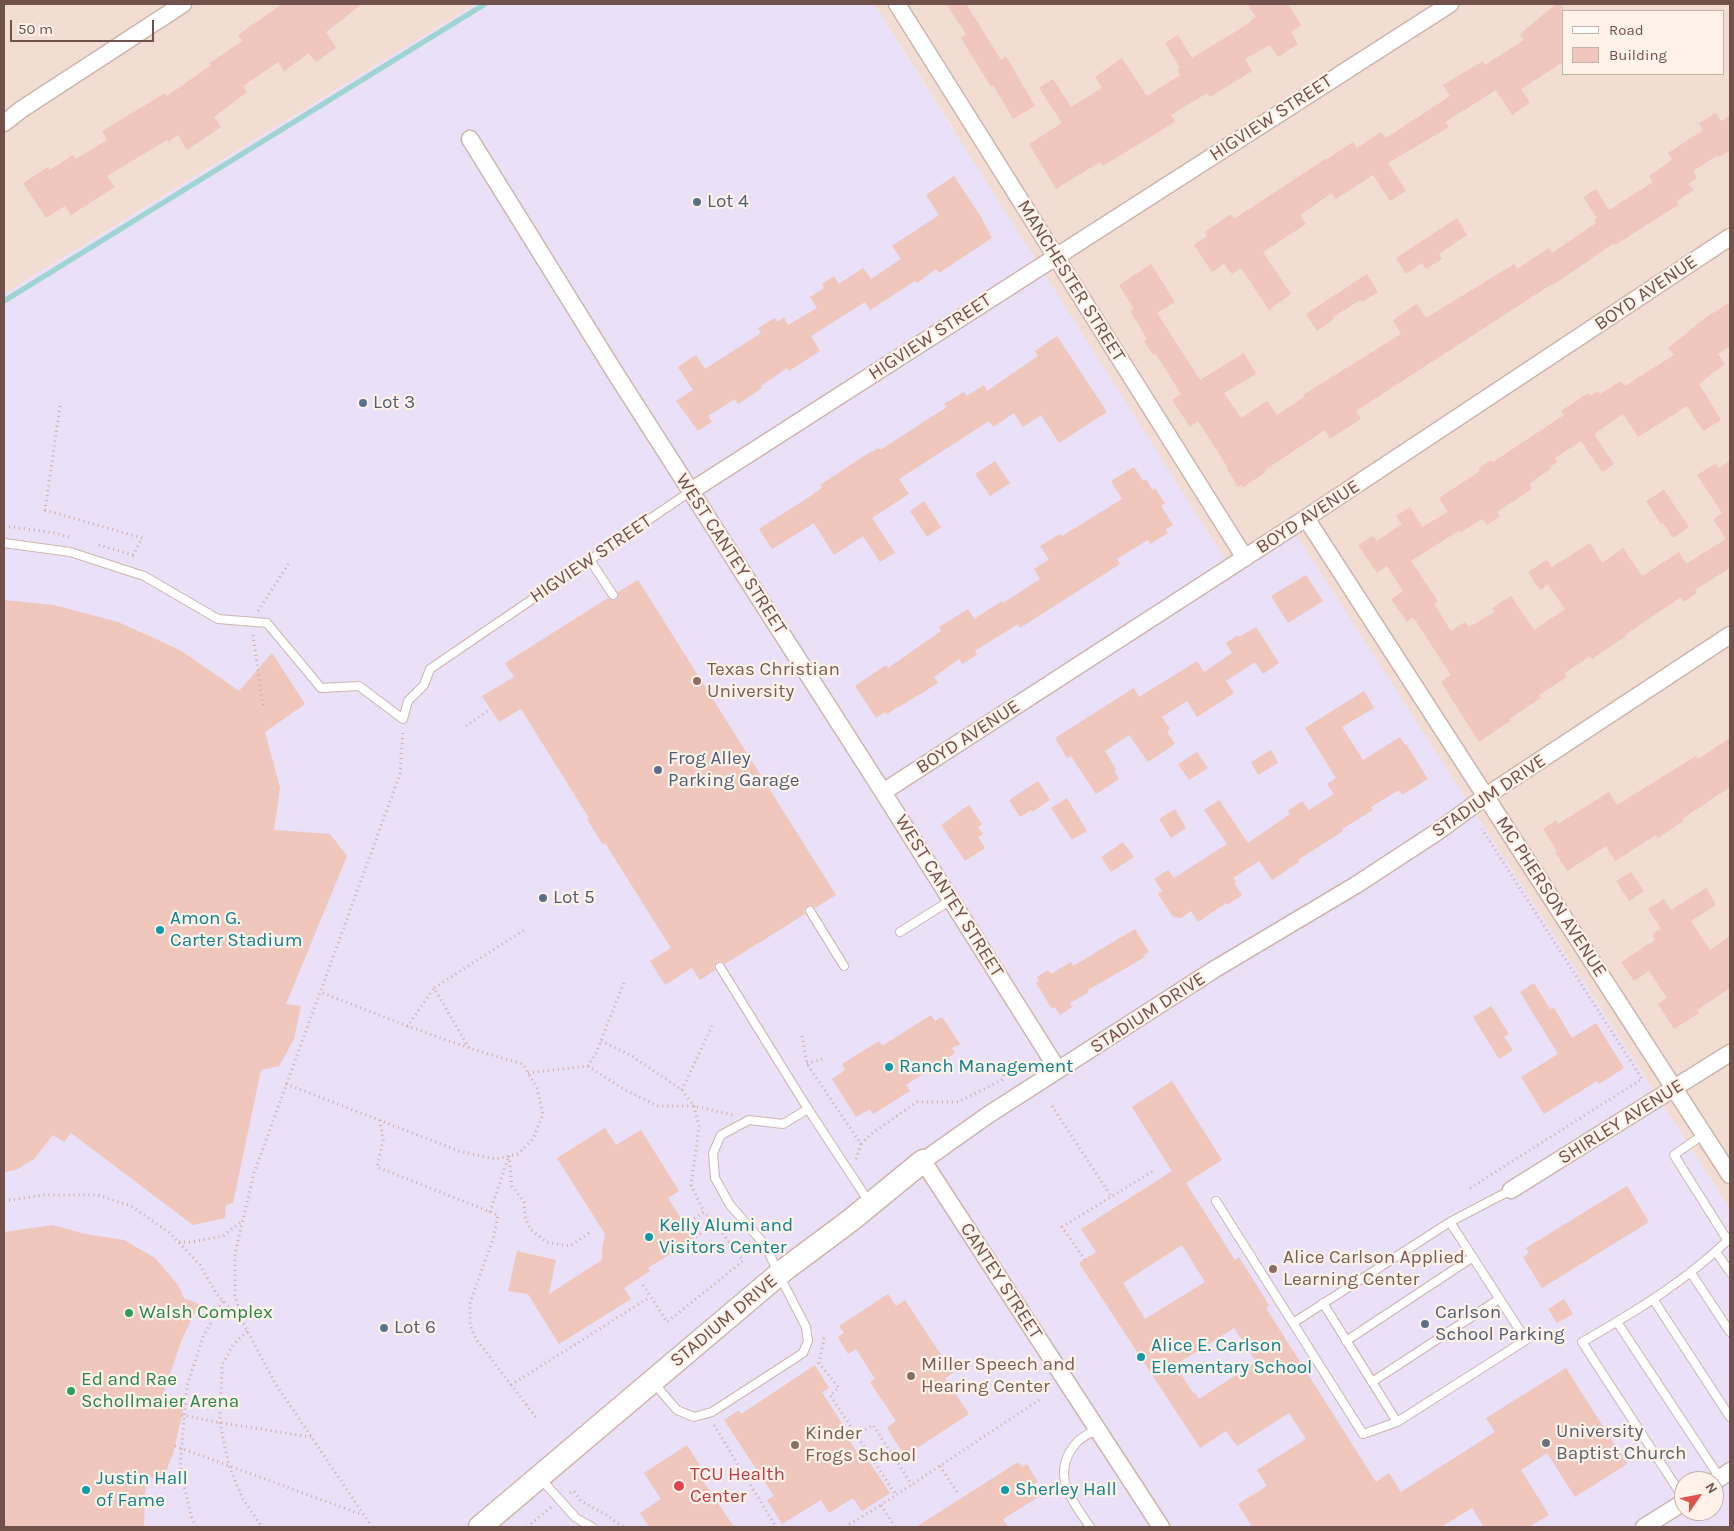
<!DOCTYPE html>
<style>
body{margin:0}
#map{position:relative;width:1734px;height:1531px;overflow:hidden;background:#fbede3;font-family:Karla,sans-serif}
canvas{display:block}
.frame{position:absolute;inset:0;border:5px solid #71514b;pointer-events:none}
.legend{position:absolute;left:1562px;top:10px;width:162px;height:65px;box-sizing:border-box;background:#fef2e9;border:1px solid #c6b2aa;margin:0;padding:6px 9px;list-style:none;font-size:15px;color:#71514b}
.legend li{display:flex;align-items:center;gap:10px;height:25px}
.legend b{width:25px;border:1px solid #c6b2aa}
.north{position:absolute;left:1674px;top:1471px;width:50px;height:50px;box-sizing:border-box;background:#fef2e9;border:1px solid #c6b2aa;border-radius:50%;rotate:57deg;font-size:14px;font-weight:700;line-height:20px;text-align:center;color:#71514b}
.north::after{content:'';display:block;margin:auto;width:18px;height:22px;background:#df534e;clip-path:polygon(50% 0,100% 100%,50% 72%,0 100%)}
.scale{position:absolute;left:10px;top:20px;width:144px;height:22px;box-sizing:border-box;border:2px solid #71514b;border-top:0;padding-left:6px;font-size:15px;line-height:18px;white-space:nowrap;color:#71514b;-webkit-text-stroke:4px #fef2e9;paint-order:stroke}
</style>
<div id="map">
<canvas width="1734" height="1531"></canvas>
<div class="frame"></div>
<ul class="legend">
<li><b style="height:6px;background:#fff"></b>Road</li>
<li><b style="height:14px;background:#efc7bc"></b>Building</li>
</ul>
<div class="north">N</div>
<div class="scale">50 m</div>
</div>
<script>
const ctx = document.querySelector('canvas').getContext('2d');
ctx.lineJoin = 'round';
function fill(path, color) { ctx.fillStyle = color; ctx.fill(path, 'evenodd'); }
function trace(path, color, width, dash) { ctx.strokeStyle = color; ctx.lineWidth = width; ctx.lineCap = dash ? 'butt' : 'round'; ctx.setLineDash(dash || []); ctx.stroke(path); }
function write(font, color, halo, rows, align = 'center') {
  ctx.font = font + ' Karla,sans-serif'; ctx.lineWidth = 4.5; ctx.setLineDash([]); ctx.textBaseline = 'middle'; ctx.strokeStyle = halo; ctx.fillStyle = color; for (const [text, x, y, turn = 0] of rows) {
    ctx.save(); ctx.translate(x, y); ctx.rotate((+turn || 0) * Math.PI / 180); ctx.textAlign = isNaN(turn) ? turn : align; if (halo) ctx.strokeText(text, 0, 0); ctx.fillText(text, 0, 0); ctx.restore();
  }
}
const residential = new Path2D(`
 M4,4H476L4,294Z
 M874,4H1730V1209L1459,788L629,345L955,131ZM1563,11H1723V74H1563Z`);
const education = new Path2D(`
 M476,4H874L1234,573L1296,534L1730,1209V1527H4V294ZM1684,1481H1714V1511H1684Z`);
const stream = new Path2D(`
 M4,301L485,4`);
const building = new Path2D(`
 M282,4H362L326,32L336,48L316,62L309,53L284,71L278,62L243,86L247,92L214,117L221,127L187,150L178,135L168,142L167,140L107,176L115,187L71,215L65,206L46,218L23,183L48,167L50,170L73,155L76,159L107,140L102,131L165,93L167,96L211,65L210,63L242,41L238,35Z
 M946,4H966L1001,60L1006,56L1035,106L1013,119L993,85L991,87L961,38L966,34Z
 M1247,4H1288L1301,25L1291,32L1298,44L1278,57L1270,45L1245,59L1252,71L1210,97L1207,93L1171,115L1175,122L1103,166L1100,162L1056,189L1029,144L1062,123L1039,88L1053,79L1071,107L1102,88L1095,77L1122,58L1147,96L1180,75L1177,69L1180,68L1165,43L1178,35L1192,58L1251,22L1250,21L1256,17Z
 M1556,4H1563V62L1521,89L1530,103L1512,115L1496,90L1445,122L1449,127L1388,163L1406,191L1390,201L1373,175L1336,199L1332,193L1300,215L1306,224L1263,252L1291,294L1269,310L1241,268L1232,274L1224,264L1212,272L1194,245L1207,236L1205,232L1231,214L1234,219L1327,158V159L1353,142L1357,148L1381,132L1386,138L1450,96L1443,85L1483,61L1485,65L1524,40L1520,34Z
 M1716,113L1721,121L1730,115V151L1719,157L1718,155L1693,171L1697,178L1688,184L1694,190L1677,201L1678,205L1615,245L1614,243L1553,285L1552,284L1356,411L1361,419L1330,439L1325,430L1265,470L1266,472L1243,487L1241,485L1238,487L1227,469L1228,468L1198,421L1190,427L1172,400L1181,394L1156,354L1153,355L1144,341L1147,339L1130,311L1134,309L1119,285L1151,264L1175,302L1157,313L1200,380L1244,353L1256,374L1224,393L1241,418L1267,401L1277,415L1304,397L1303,395L1401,334L1393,320L1417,304L1426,318L1514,264L1517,269L1549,248L1552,253L1596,223L1594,220L1597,218L1583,197L1596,189L1609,210L1653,182L1649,176L1672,160L1668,153L1703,130L1699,123Z
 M954,176L981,217L992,238L939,273L936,269L917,283L915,281L870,310L865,302L811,336L820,351L789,371L787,368L761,386L762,388L738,404L735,399L708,416L712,422L698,431L676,401L693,390L678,367L696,355L705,369L761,333L758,328L775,318L777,322L784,317L788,325L817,308L810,297L824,288L822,284L834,276L839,284L863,268L871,279L901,259L892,246L939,215L926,195Z
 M1457,218L1467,235L1439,254L1442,259L1426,269L1422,263L1406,274L1396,258Z
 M1367,274L1378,292L1362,302L1360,300L1332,318L1333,320L1317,331L1306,314Z
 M1730,302V346L1718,354L1725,364L1699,384L1721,420L1703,431L1687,406L1638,437L1623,414L1594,434L1614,464L1602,472L1581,441L1555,458L1557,462L1550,467L1552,468L1529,484L1532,489L1497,512L1500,516L1487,525L1482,519L1461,532L1460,530L1411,561L1438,601L1434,604L1451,631L1465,622L1469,627L1495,612L1492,608L1511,596L1534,630L1565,609L1548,585L1540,590L1528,572L1547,560L1552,567L1590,543L1602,563L1623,548L1642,576L1679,552L1686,564L1726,539L1713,519L1722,513L1697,475L1715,464L1719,468L1730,461V568L1695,590L1697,593L1684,602L1681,597L1625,635L1626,636L1592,659L1590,656L1565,673L1567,677L1539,695L1541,698L1509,719L1510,721L1479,742L1441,682L1451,675L1413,617L1407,622L1391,599L1403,591L1387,566L1377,573L1358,545L1373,536L1377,541L1402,524L1396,516L1410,507L1422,527L1448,512L1439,498L1480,471L1478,469L1491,460L1493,462L1564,415L1561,411L1588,393L1590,396L1598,391L1600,394L1621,381L1625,386L1674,355L1668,348L1705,318Z
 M1057,336L1107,412L1059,443L1041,415L1023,427L1014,413L993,427L989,421L899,479L909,494L872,518L895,553L880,562L863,536L834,555L814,523L772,549L759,529L809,497L822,488L820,485L867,454L879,448L880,450L947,407L944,404L964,392L967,396L984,385L987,391L1038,356L1035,351Z
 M995,461L1010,483L990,496L975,474Z
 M1134,467L1143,481L1146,479L1152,490L1155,488L1165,503L1161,506L1173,525L1166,529L1168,533L1150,544L1148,540L1117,559L1120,564L1020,628L1018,624L975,651L977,655L962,664L959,659L934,677L938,683L899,707V706L887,714L885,712L876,718L855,686L886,665L888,668L941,631L939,627L968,609L974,619L1002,601L1003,603L1040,579L1034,569L1049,559L1040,546L1060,534L1062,536L1122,499L1111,481Z
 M1664,490L1689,527L1673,538L1663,523L1661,524L1646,501Z
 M924,501L941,527L927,537L910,511Z
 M1306,575L1323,601L1288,623L1271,596Z
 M638,580L836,895L815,908L810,905L807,907L804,911L805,914L725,964L720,961L717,963L714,967L715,970L700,980L692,968L665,985L650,961L671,948L605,843L603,845L587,819L589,818L521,709L499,722L482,696L514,677L505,663L608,598L611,600H616L618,597V592Z
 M4,600L54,605L118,622L180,650L239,691L272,653L305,704L265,732L280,788L274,830L330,834L347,856L286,1004L301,1006L294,1039L279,1066L261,1070L233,1203L226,1205L225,1218L193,1225L71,1133L64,1142L53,1135L34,1159L16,1170L4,1172Z
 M1256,627L1279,663L1263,674L1255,662L1226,681L1234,693L1197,717L1187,701L1162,717L1170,729L1167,732L1175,744L1148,762L1129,735L1105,751L1116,769L1114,770L1119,779L1096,794L1071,756L1067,758L1055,738L1134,688L1139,697L1197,661L1204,672L1232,653L1226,643L1238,635L1239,637Z
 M1364,691L1374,708L1342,727L1363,760L1400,737L1405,745L1406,744L1428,779L1402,795L1399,790L1371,807L1373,810L1342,829L1343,831L1298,860L1299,862L1272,880L1259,861L1233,878L1236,882L1234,883L1242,895L1227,905L1226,903L1198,922L1191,911L1181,918L1173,917L1158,894L1162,891L1154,879L1168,870L1174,878L1227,844L1204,810L1219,800L1248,843L1290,814L1288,811L1302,801L1309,810L1334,794L1327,784L1336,778L1305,728Z
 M1730,738V787L1682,819L1683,821L1658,838L1656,835L1615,861L1606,846L1567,871L1555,852L1557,851L1543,829L1556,820L1558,824L1609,792L1617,805L1696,756L1698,759Z
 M1271,750L1278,763L1258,775L1251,762Z
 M1197,752L1208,768L1189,780L1178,764Z
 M1038,781L1050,800L1032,812L1031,810L1020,817L1009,800Z
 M1067,798L1087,831L1072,840L1051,808Z
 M969,805L982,824L978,827L983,834L978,837L985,848L965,861L941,825Z
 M1175,809L1186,828L1171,838L1159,819Z
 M1123,842L1134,857L1111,872L1101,857Z
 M1631,872L1644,891L1629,901L1616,881Z
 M1706,888L1716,905L1691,921L1710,950L1730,936V988L1697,1010L1699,1013L1674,1029L1658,1004L1667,998L1649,971L1634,981L1621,962L1655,940L1652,934L1661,929L1648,909L1664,899L1671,910Z
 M1135,929L1149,952L1144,955L1145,957L1088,990L1089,992L1070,1003L1072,1007L1060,1015L1055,1007L1052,1009L1036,983L1039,981L1037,977L1048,970L1051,974L1071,962L1073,966Z
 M1534,983L1550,1009L1554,1008L1572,1038L1596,1023L1624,1068L1599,1084L1597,1081L1544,1114L1521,1077L1558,1054L1520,992Z
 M1491,1006L1509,1034L1504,1037L1513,1050L1499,1059L1473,1017Z
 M931,1015L935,1021L942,1017L960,1044L952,1048L955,1053L906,1085L910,1091L873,1114L870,1109L856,1117L832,1079L845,1070L842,1064L879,1041L882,1046Z
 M1172,1081L1222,1160L1186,1183L1235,1260L1239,1257L1269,1305L1266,1308L1376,1482L1389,1473L1401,1492L1495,1432L1486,1418L1566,1368L1627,1464L1575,1497L1547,1453L1521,1470L1549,1515L1529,1527H1484L1472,1508L1441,1527H1252L1238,1504L1267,1486L1257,1470L1306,1439L1289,1413L1237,1446L1226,1431L1200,1448L1079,1263L1096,1252L1081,1229L1172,1171L1132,1107ZM1182,1245L1205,1282L1145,1319L1123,1283ZM1234,1328L1256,1362L1199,1399L1194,1392L1193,1393L1175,1365Z
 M605,1128L616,1145L641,1130L679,1191L668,1198L694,1239L648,1268L650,1271L624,1288L631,1299L559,1344L528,1294L508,1291L517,1251L556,1260L549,1294L602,1260V1249L605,1234L557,1158Z
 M1627,1186L1649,1222L1542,1288L1523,1257L1529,1253L1526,1248Z
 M53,1225L85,1234L124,1240L155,1258L178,1285L184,1298L199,1304L182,1339L162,1397L183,1403L182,1415L173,1454L162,1480L146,1476L144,1527H4V1232Z
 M888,1294L896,1306L905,1300L953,1373L945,1378L969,1414L905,1456L887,1428L896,1421L870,1382L875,1379L856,1349L848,1354L838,1337L844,1333L839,1326Z
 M1564,1299L1573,1314L1557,1323L1548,1309Z
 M815,1365L829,1388L822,1392L849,1435L847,1437L864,1463L868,1460L890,1493L862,1511L853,1498L829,1513L821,1500L782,1524L767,1500L774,1496L724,1420L739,1410L741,1414Z
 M687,1445L702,1469L697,1472L734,1527H649L640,1513L661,1499L644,1473Z
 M1018,1462L1022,1467L1027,1464L1038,1482L1033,1485L1040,1496L1003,1519L1008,1527H916Z`);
const path = new Path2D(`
 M60,406L45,510L142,538L133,555L95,544
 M4,526L55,533L70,537
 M258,611L289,563
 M253,635L263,706
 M466,726L490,709
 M407,1027L434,988
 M802,1036L807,1064L861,1144L871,1134L917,1102H958L1002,1080L1010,1059
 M601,1041L632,1056L682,1090L694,1106L699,1127L691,1185L704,1212
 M469,1048L434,988L524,930
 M807,1064L822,1059
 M588,1066L625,1090L658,1106H694L733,1115
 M528,1073L588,1066L596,1053L625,980
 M286,1084L459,1151L495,1159L518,1154L533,1139L543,1114L537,1088L523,1064C453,1045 387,1018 320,992
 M682,1090L712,1026
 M1052,1106L1111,1196
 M380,1120L383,1140L377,1167L498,1215L493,1239L470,1303V1325L476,1339L538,1420
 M509,1156L512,1186L524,1202L525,1216L530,1229L546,1242L570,1246L592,1231
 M856,1159L861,1144
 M1470,1188L1642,1079L1482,829
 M4,1201L44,1195H98L131,1206L170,1233L200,1265L216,1293L241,1320
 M490,1212L508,1158
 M696,1237L716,1224
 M179,1242H191L223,1236L242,1221
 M1085,1260L1062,1227L1153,1171
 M643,1285L667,1322L743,1261L716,1224L704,1212L687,1223
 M247,1331L233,1345L222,1365L220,1423L229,1466L243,1499L262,1527
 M824,1338L819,1363L839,1388L830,1395L896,1495
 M511,1385L650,1297
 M182,1415L216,1422L311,1437
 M714,1425L776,1527
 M857,1435L873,1425L912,1485
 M175,1446L363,1515
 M940,1466L959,1495
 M570,1493L574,1491L581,1501L608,1516L623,1527
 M196,1527L191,1516L180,1467L187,1386L203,1337L223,1301
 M372,1527L275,1383L242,1321L235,1295V1253L254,1173L400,774L403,730
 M527,1527L551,1507
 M845,1527L881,1505
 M895,1527L881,1505L1042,1398`);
const lane = new Path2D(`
 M4,543L70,552L144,576L218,619L267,623L321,688L359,686L403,719L408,701L424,685L430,669L691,491
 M590,560L613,595
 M810,911L844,966
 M900,932L951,900
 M720,967L808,1109L869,1202
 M1704,1134L1674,1155L1728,1241
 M1216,1201L1363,1434L1397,1422L1526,1340L1450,1222
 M1716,1252L1730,1272
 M1691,1273L1730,1332
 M1653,1299L1730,1417
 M1323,1303L1397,1422
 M1617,1322L1720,1478
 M1293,1323L1450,1222L1511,1190
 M1346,1341L1473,1257
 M653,1382L677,1410L694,1417L712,1412L803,1353L808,1341L806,1327L779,1275L766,1246L730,1205L715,1178L713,1153L721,1135L749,1120L783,1124L808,1109
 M1372,1382L1499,1299
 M541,1479L576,1518L592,1527
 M1684,1499L1582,1342C1635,1312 1686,1281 1730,1238
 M1090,1527C1072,1500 1049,1473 1077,1442C1082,1437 1090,1433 1097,1429`);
const street = new Path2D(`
 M897,4L1245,558
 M4,123L22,109L183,4
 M470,139L614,371L883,792L1058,1070
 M691,491L1450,4
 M1306,518L1730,1175
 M883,792L1306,518L1730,237
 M1511,1190L1730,1053
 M1714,1482L1730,1471
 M1161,1527L923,1161L988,1115L1215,969L1356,885L1437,832L1486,796L1730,635
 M1644,1527L1684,1502`);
const secondary = new Path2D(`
 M480,1527L784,1270L851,1220L923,1161`);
const markers = [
 [697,202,5,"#5c6f8a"],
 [363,403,5,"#5c6f8a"],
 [697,681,5,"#8d6e63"],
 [658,770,5,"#5c6f8a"],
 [543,898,5,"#5c6f8a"],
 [160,930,5,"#0f9aa8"],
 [889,1067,5,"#0f9aa8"],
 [649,1237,5,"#0f9aa8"],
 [1273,1269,5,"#8d6e63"],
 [129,1313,5,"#2e9e5b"],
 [1425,1324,5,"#5c6f8a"],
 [384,1328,5,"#5c6f8a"],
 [1141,1357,5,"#0f9aa8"],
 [911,1376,5,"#8d6e63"],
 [71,1391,5,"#2e9e5b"],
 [1546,1443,5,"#6b7280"],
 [795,1445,5,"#8d6e63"],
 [679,1486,6,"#e0444e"],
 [86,1490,5,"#0f9aa8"],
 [1005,1490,5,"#0f9aa8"]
];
const streetNames = [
 ["HIGVIEW STREET",1271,118,-33],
 ["MANCHESTER STREET",1071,281,58],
 ["BOYD AVENUE",1646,293,-34],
 ["HIGVIEW STREET",930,337,-33],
 ["BOYD AVENUE",1308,517,-33],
 ["WEST CANTEY STREET",731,554,57],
 ["HIGVIEW STREET",591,559,-34],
 ["BOYD AVENUE",968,737,-33],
 ["STADIUM DRIVE",1489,796,-34],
 ["WEST CANTEY STREET",949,896,58],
 ["MC PHERSON AVENUE",1551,897,57],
 ["STADIUM DRIVE",1148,1013,-33],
 ["SHIRLEY AVENUE",1621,1122,-32],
 ["CANTEY STREET",1001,1281,57],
 ["STADIUM DRIVE",724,1321,-40]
];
const serviceNames = [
 ["Lot 4",707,202],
 ["Lot 3",373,403],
 ["Frog Alley",668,759],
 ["Parking Garage",668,781],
 ["Lot 5",553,898],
 ["Carlson",1435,1313],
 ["School Parking",1435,1335],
 ["Lot 6",394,1328]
];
const educationNames = [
 ["Texas Christian",707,670],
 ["University",707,692],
 ["Alice Carlson Applied",1283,1258],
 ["Learning Center",1283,1280],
 ["Miller Speech and",921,1365],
 ["Hearing Center",921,1387],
 ["Kinder",805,1434],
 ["Frogs School",805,1456]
];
const cultureNames = [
 ["Amon G.",170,919],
 ["Carter Stadium",170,941],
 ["Ranch Management",899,1067],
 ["Kelly Alumi and",659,1226],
 ["Visitors Center",659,1248],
 ["Alice E. Carlson",1151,1346],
 ["Elementary School",1151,1368],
 ["Justin Hall",96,1479],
 ["of Fame",96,1501],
 ["Sherley Hall",1015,1490]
];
const leisureNames = [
 ["Walsh Complex",139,1313],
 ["Ed and Rae",81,1380],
 ["Schollmaier Arena",81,1402]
];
const worshipNames = [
 ["University",1556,1432],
 ["Baptist Church",1556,1454]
];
const healthNames = [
 ["TCU Health",690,1475],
 ["Center",690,1497]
];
fill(residential, '#f2ddd2');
fill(education, '#eae0f7');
trace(stream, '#a0d4d2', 5.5);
fill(building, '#efc7bc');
trace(lane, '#ceb5ad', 10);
trace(street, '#ceb5ad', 19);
trace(secondary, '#d0b4ab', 25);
trace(path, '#d3aaa0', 3, [1, 4]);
trace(lane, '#fff', 8);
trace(street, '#fff', 16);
trace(secondary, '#fff', 22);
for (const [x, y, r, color] of markers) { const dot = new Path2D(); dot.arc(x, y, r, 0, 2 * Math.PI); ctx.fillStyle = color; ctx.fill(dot); trace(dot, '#fef2e9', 2); }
write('19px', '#71514b', '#fef2e9', streetNames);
write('19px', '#4e5e75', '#fef2e9', serviceNames, 'left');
write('19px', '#785e54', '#fef2e9', educationNames, 'left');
write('19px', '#0d838f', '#fef2e9', cultureNames, 'left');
write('19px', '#27864d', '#fef2e9', leisureNames, 'left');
write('19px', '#5b616d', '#fef2e9', worshipNames, 'left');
write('19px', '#be3a42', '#fef2e9', healthNames, 'left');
</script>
